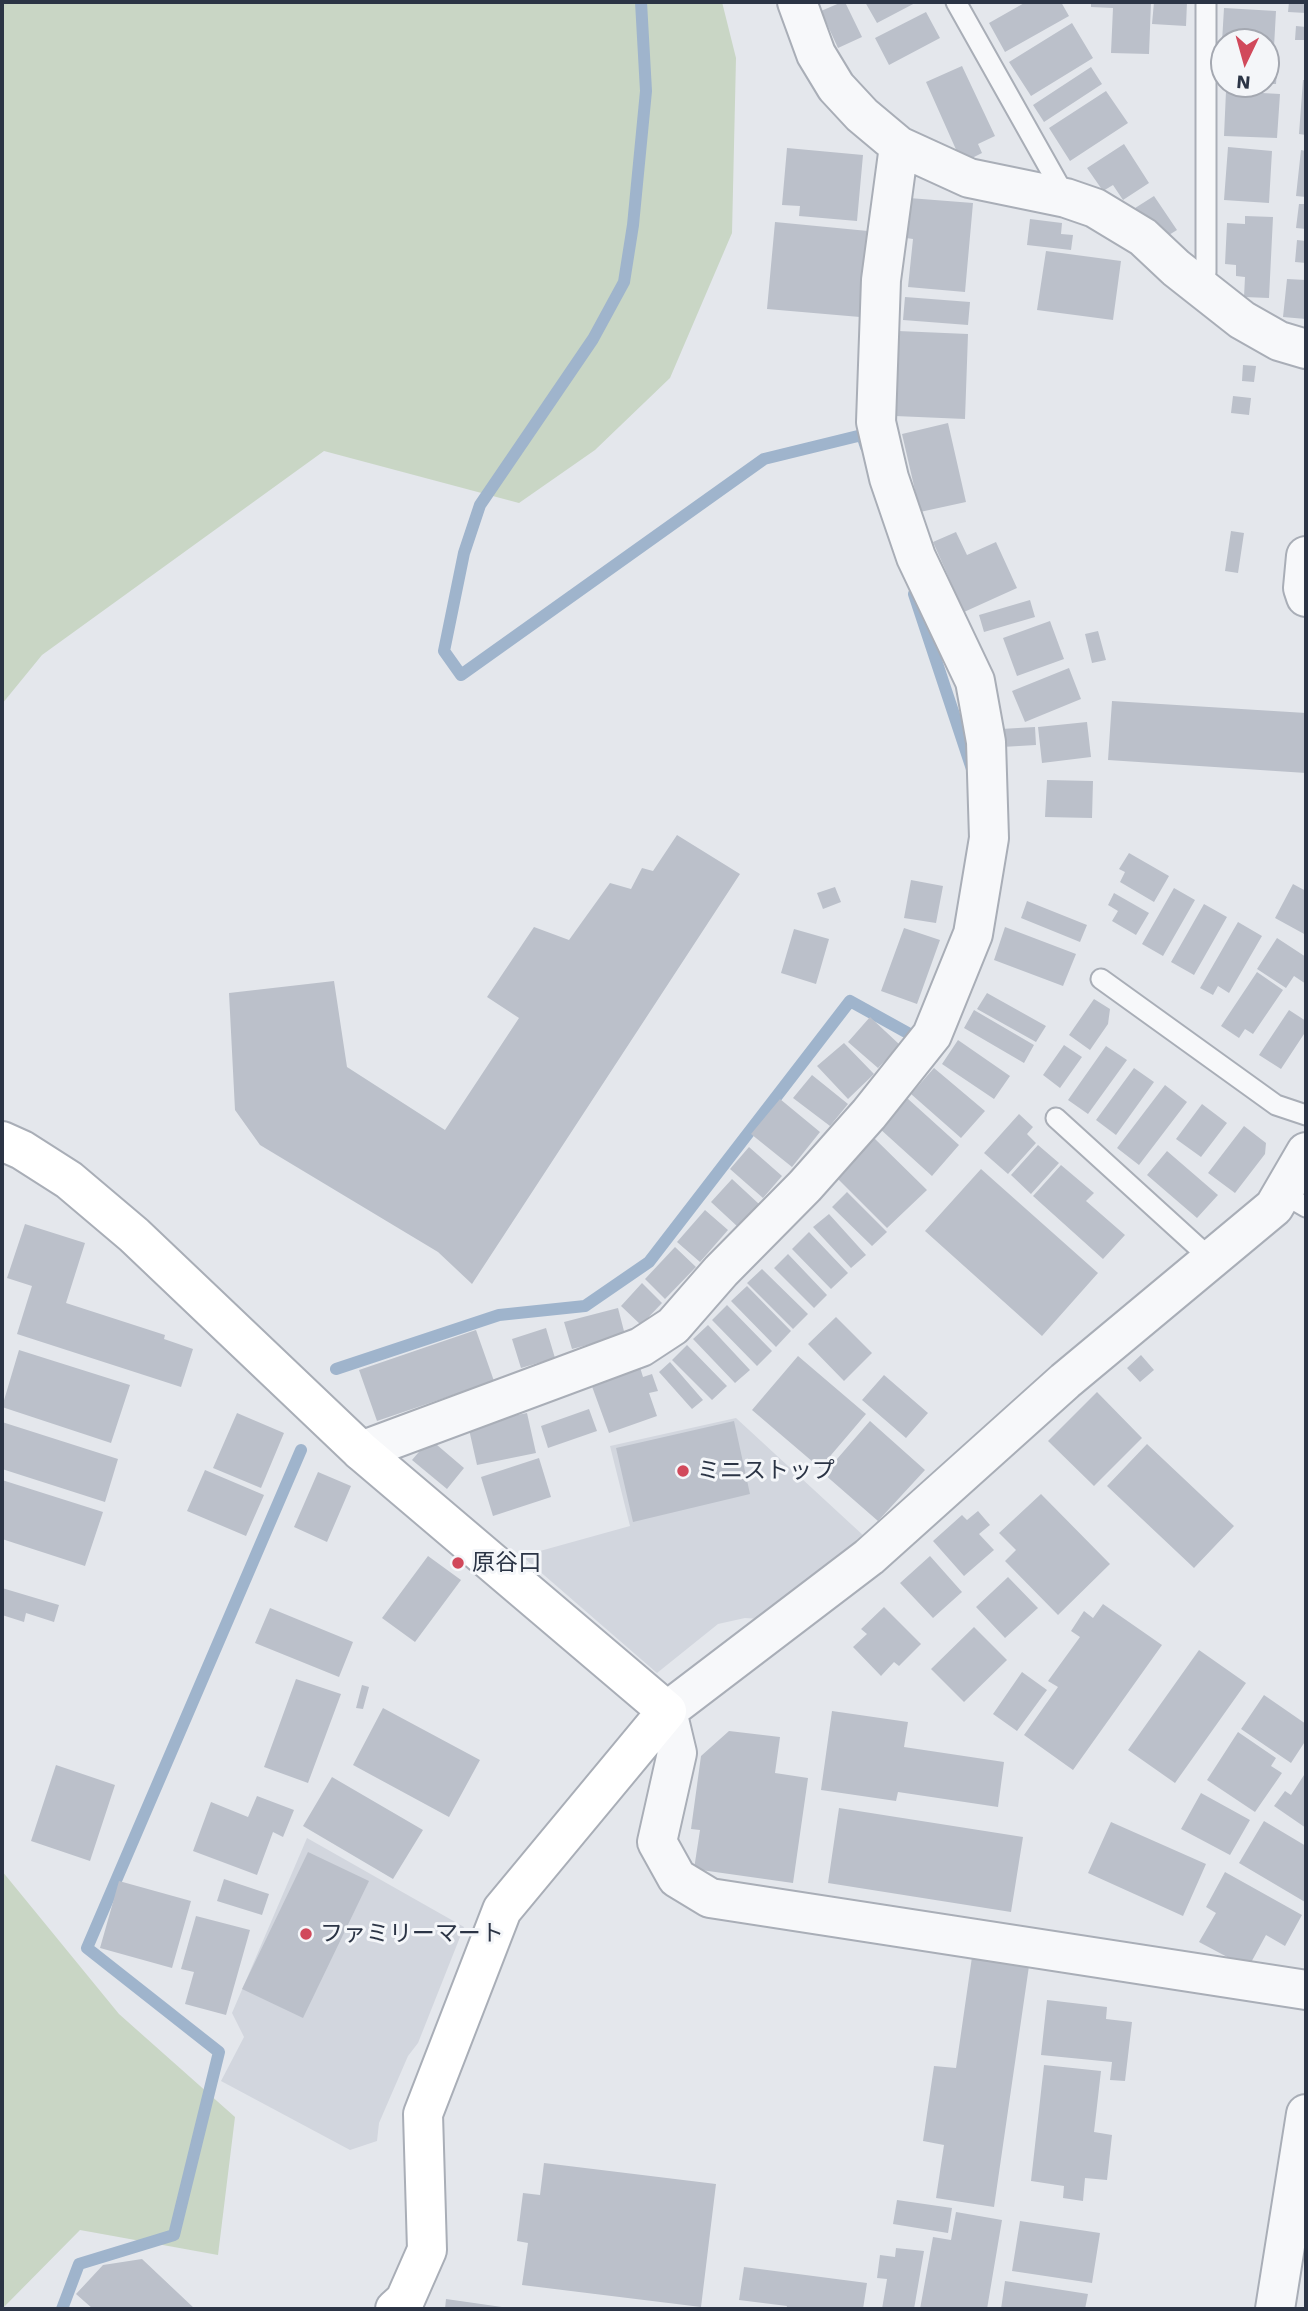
<!DOCTYPE html>
<meta charset="utf-8">
<style>
body{margin:0}
#map{position:relative;width:1308px;height:2311px;overflow:hidden;background:#e4e7ec;font-family:"Work Sans",sans-serif}
canvas{display:block}
.frame{position:absolute;inset:0;border:4px solid #2b3445;pointer-events:none}
.north{position:absolute;left:1210px;top:28px;width:70px;height:70px;box-sizing:border-box;background:#f4f6f9;border:2px solid #a4a8b1;border-radius:50%;rotate:185deg;font-size:19px;font-weight:700;line-height:28px;text-align:center;color:#2b3445}
.north::after{content:'';display:block;margin:auto;width:24px;height:32px;background:#d1495b;clip-path:polygon(50% 0,100% 100%,50% 72%,0 100%)}
</style>
<div id="map">
<canvas width="1308" height="2311"></canvas>
<div class="frame"></div>
<div class="north">N</div>
</div>
<script>
const ctx = document.querySelector('canvas').getContext('2d');
ctx.lineJoin = 'round';
function fill(path, color) { ctx.fillStyle = color; ctx.fill(path, 'evenodd'); }
function trace(path, color, width, dash) { ctx.strokeStyle = color; ctx.lineWidth = width; ctx.lineCap = dash ? 'butt' : 'round'; ctx.setLineDash(dash || []); ctx.stroke(path); }
function write(font, color, halo, rows, align = 'center') {
  ctx.font = font + ' "Work Sans","Noto Sans JP",sans-serif'; ctx.lineWidth = 6; ctx.setLineDash([]); ctx.textBaseline = 'middle'; ctx.strokeStyle = halo; ctx.fillStyle = color; for (const [text, x, y, turn = 0] of rows) {
    ctx.save(); ctx.translate(x, y); ctx.rotate((+turn || 0) * Math.PI / 180); ctx.textAlign = isNaN(turn) ? turn : align; if (halo) ctx.strokeText(text, 0, 0); ctx.fillText(text, 0, 0); ctx.restore();
  }
}
const built = new Path2D(`
 M736,1418L865,1537L760,1619L745,1618L718,1624L657,1673L522,1556L630,1526L610,1446Z
 M307,1838L464,1927L418,2043L408,2056L379,2123L377,2141L350,2150L221,2081L244,2037L232,2013Z`);
const green = new Path2D(`
 M2,2H722L736,58L732,233L670,378L595,450L519,503L324,451L42,655L2,704Z
 M2,1871L119,2014L235,2117L218,2255L80,2230L2,2309Z`);
const stream = new Path2D(`
 M641,2L646,91L633,225L624,282L593,339L480,505L464,553L444,651L461,675L764,459L862,435L866,447
 M914,594L972,769
 M336,1369L499,1315L585,1306L649,1262L850,1001L915,1037L918,1030
 M62,2309L79,2264L174,2235L219,2052L87,1948L301,1450`);
const building = new Path2D(`
 M842,2H845L862,37L838,48L821,11Z
 M865,2H917L877,23Z
 M1026,2H1061L1069,16L1005,52L989,23Z
 M1091,2H1151L1149,54L1111,53L1113,8L1091,7Z
 M1154,2H1187L1186,26L1152,24Z
 M1289,2H1306V13L1288,12Z
 M1224,8L1276,11L1274,47L1266,46V42H1222Z
 M926,12L940,38L889,65L875,38Z
 M1072,23L1093,58L1031,96L1009,62Z
 M1296,26L1306,27V40H1295Z
 M1266,56H1278L1276,84H1266Z
 M962,66L995,136L978,144L982,153L962,163L926,82Z
 M1091,67L1102,84L1044,122L1033,105Z
 M1303,80H1306V135L1299,134Z
 M1106,91L1128,123L1070,161L1049,128Z
 M1226,91L1280,94L1277,138L1224,136Z
 M1124,144L1149,183L1123,200L1113,185L1103,191L1087,168Z
 M1228,147L1272,151L1269,203L1224,200Z
 M787,148L863,155L857,221L799,216L800,206L782,205Z
 M1301,150L1306,151V197L1296,196Z
 M1154,196L1177,230L1164,238L1132,210Z
 M909,198L973,203L965,292L908,287L913,239L906,238Z
 M1299,204H1306V229L1296,228Z
 M1245,216L1273,217L1269,298L1244,297L1245,277L1236,276V265L1225,264L1227,223L1245,224Z
 M1030,219L1062,223L1061,234L1073,235L1071,250L1027,245Z
 M775,222L868,231L860,317L767,309Z
 M1297,240L1306,241V263L1295,262Z
 M1046,251L1121,261L1113,320L1037,310Z
 M1287,279L1306,280V319L1283,317Z
 M905,297L970,302L968,325L903,320Z
 M898,331L968,334L965,419L895,416Z
 M1243,365L1256,366L1254,382L1242,381Z
 M1233,396L1251,398L1249,415L1231,413Z
 M948,423L966,502L920,512L902,434Z
 M1231,531L1244,533L1238,573L1225,571Z
 M956,532L967,555L996,542L1017,588L964,612L933,542Z
 M1030,600L1035,617L984,632L979,615Z
 M1050,621L1064,659L1017,676L1003,638Z
 M1098,631L1106,660L1092,663L1085,634Z
 M1069,668L1081,699L1025,722L1012,691Z
 M1112,701L1306,713V773L1108,760Z
 M1087,722L1091,757L1042,763L1038,727Z
 M1035,727L1036,745L1002,747L1001,729Z
 M1047,780L1093,781L1092,818L1045,817Z
 M677,835L740,874L472,1284L438,1252L260,1145L235,1110L229,993L334,981L347,1067L445,1130L519,1018L487,997L534,927L569,940L610,883L631,889L642,868L653,871Z
 M1129,853L1169,876L1154,902L1120,882L1125,872L1119,869Z
 M911,880L943,886L936,923L904,918Z
 M1293,884L1306,891V935L1275,918Z
 M835,887L841,902L823,909L817,893Z
 M1174,888L1195,900L1163,956L1142,944Z
 M1114,893L1149,913L1136,935L1112,921L1118,911L1108,905Z
 M1027,901L1087,925L1080,942L1021,918Z
 M1204,904L1227,917L1194,975L1171,962Z
 M1238,922L1262,936L1229,993L1218,986L1213,995L1200,988Z
 M1005,927L1076,954L1063,986L994,960Z
 M904,928L940,940L917,1004L881,991Z
 M794,929L829,939L816,984L781,973Z
 M1277,938L1306,957V984L1294,976L1286,988L1257,969Z
 M1257,972L1283,990L1253,1034L1245,1029L1239,1038L1221,1026Z
 M987,993L1046,1026L1036,1042L977,1009Z
 M1094,999L1110,1009L1108,1024L1090,1050L1069,1035Z
 M974,1010L1034,1045L1024,1063L964,1028Z
 M1289,1010L1306,1021V1031L1281,1069L1259,1055Z
 M870,1017L900,1045L878,1068L848,1042Z
 M958,1040L1010,1076L994,1099L942,1064Z
 M844,1043L874,1074L848,1099L817,1066Z
 M1064,1045L1082,1057L1060,1088L1043,1075Z
 M1106,1046L1127,1060L1088,1114L1068,1100Z
 M934,1068L985,1111L961,1138L911,1094Z
 M1134,1068L1154,1082L1116,1135L1096,1120Z
 M812,1075L848,1104L830,1126L793,1098Z
 M1165,1085L1187,1102L1139,1165L1117,1148Z
 M907,1098L959,1145L932,1176L879,1128Z
 M780,1099L820,1132L792,1167L751,1134Z
 M1202,1104L1227,1123L1201,1157L1176,1139Z
 M1019,1114L1033,1127L1027,1134L1036,1143L1008,1174L984,1153Z
 M1244,1126L1266,1143L1265,1154L1235,1193L1208,1173Z
 M872,1136L927,1190L887,1228L833,1174Z
 M1038,1145L1059,1163L1031,1194L1011,1175Z
 M749,1147L782,1176L763,1198L730,1169Z
 M1167,1151L1218,1195L1197,1218L1147,1175Z
 M1061,1165L1094,1193L1086,1201L1125,1235L1103,1259L1033,1196Z
 M981,1169L1098,1273L1042,1336L925,1231Z
 M732,1179L759,1204L738,1227L711,1202Z
 M847,1192L887,1232L872,1246L832,1207Z
 M705,1210L728,1230L700,1262L677,1242Z
 M829,1214L866,1255L851,1268L813,1227Z
 M25,1224L85,1243L66,1303L165,1335L164,1339L193,1349L181,1387L17,1334L32,1286L7,1278Z
 M809,1232L848,1273L831,1289L792,1249Z
 M675,1247L696,1267L665,1299L645,1279Z
 M788,1254L827,1295L814,1308L774,1268Z
 M762,1269L808,1314L793,1329L747,1283Z
 M642,1283L662,1303L641,1325L621,1306Z
 M747,1286L791,1331L776,1347L731,1301Z
 M727,1305L772,1351L757,1366L712,1320Z
 M618,1308L625,1335L572,1349L564,1322Z
 M836,1317L872,1353L844,1381L808,1344Z
 M708,1325L750,1370L735,1383L693,1339Z
 M546,1328L555,1358L521,1368L512,1339Z
 M476,1330L494,1381L377,1421L359,1370Z
 M687,1345L727,1386L712,1400L672,1360Z
 M19,1350L130,1385L111,1443L2,1407Z
 M1141,1355L1154,1370L1140,1382L1127,1368Z
 M798,1356L866,1414L820,1468L752,1410Z
 M670,1362L703,1400L692,1409L659,1372Z
 M639,1364L643,1377L652,1374L658,1391L649,1393L657,1416L609,1433L590,1381Z
 M884,1375L928,1413L906,1438L862,1400Z
 M1097,1392L1142,1438L1094,1486L1048,1441Z
 M589,1409L597,1431L548,1448L541,1426Z
 M237,1413L284,1433L261,1488L213,1468Z
 M527,1413L536,1453L477,1465L468,1425Z
 M734,1421L750,1494L633,1522L616,1448Z
 M870,1421L925,1470L878,1521L824,1474Z
 M2,1422L118,1459L105,1502L2,1469Z
 M430,1439L464,1468L447,1489L412,1460Z
 M1147,1444L1234,1526L1194,1568L1107,1486Z
 M539,1458L551,1497L493,1516L481,1477Z
 M205,1470L264,1495L246,1536L187,1511Z
 M318,1472L351,1486L327,1542L294,1527Z
 M2,1480L103,1512L85,1566L2,1539Z
 M1041,1494L1110,1564L1058,1615L1005,1561L1016,1550L999,1533Z
 M978,1511L990,1525L979,1534L994,1550L964,1576L933,1541L962,1515L967,1520Z
 M428,1556L461,1580L415,1642L382,1618Z
 M930,1556L962,1592L933,1618L900,1583Z
 M1008,1577L1038,1608L1005,1638L976,1607Z
 M2,1588L59,1605L54,1622L26,1613L24,1622L2,1615Z
 M1103,1604L1162,1645L1073,1770L1024,1735L1058,1687L1048,1681L1080,1637L1071,1631L1084,1611L1093,1618Z
 M884,1607L921,1644L899,1666L894,1662L881,1676L853,1647L867,1634L861,1629Z
 M270,1608L353,1642L339,1677L255,1643Z
 M974,1627L1007,1660L964,1702L931,1669Z
 M1199,1650L1246,1683L1175,1783L1128,1750Z
 M1022,1672L1047,1690L1017,1731L993,1714Z
 M296,1679L341,1694L308,1783L264,1767Z
 M362,1685L369,1687L363,1709L356,1708Z
 M1264,1695L1306,1724V1740L1291,1763L1241,1729Z
 M383,1708L480,1760L449,1817L353,1765Z
 M832,1711L908,1722L904,1747L1004,1762L998,1807L898,1792L896,1801L821,1790Z
 M729,1731L780,1737L775,1773L808,1778L793,1883L694,1869L700,1830L691,1829L701,1756Z
 M1238,1732L1276,1758L1271,1766L1282,1773L1255,1812L1207,1780Z
 M56,1765L115,1785L90,1861L31,1841Z
 M1306,1772V1828L1274,1806L1285,1791L1291,1795Z
 M332,1777L423,1830L393,1879L303,1826Z
 M1201,1793L1250,1820L1230,1855L1181,1829Z
 M257,1796L294,1810L283,1837L273,1832L257,1875L193,1851L211,1802L248,1817Z
 M839,1808L1023,1837L1011,1912L828,1883Z
 M1264,1821L1306,1846L1305,1902L1239,1863Z
 M1111,1822L1206,1864L1183,1916L1088,1873Z
 M308,1852L369,1881L303,2018L242,1989Z
 M1225,1872L1302,1915L1285,1946L1266,1935L1248,1968L1199,1942L1216,1913L1206,1907Z
 M224,1879L269,1894L262,1915L217,1901Z
 M119,1881L191,1901L172,1968L100,1948Z
 M196,1916L250,1930L226,2015L185,2004L194,1972L181,1969Z
 M972,1957L1029,1966L994,2207L936,2198L944,2145L923,2141L934,2066L956,2068Z
 M1047,2000L1107,2007L1106,2019L1132,2022L1125,2081L1110,2080L1112,2062L1041,2055Z
 M1044,2065L1101,2071L1094,2132L1112,2135L1107,2180L1085,2178L1083,2201L1063,2198L1064,2186L1031,2181Z
 M544,2163L716,2184L701,2307L522,2285L528,2243L517,2241L523,2193L540,2195Z
 M897,2200L952,2208L948,2233L893,2224Z
 M956,2212L1002,2220L987,2309H920L933,2237L951,2240Z
 M1020,2221L1100,2233L1092,2283L1012,2271Z
 M896,2248L924,2251L914,2309H882L887,2279L877,2278L880,2255L895,2257Z
 M142,2259L195,2309H93L76,2294L103,2265Z
 M744,2267L867,2283L863,2309H786L787,2306L739,2300Z
 M1005,2281L1088,2294L1085,2309H1001Z
 M446,2299L509,2308V2309H445Z`);
const lane = new Path2D(`
 M956,2L1065,196
 M1202,289L1206,272V2
 M1101,979L1276,1105L1306,1115
 M1056,1118L1211,1259
 M1282,1193L1306,1207`);
const street = new Path2D(`
 M797,2L816,54L836,87L862,115L899,146L969,178L1066,198L1095,208L1143,237L1176,268L1242,320L1279,341L1306,349
 M1306,556L1303,588L1306,597
 M1306,1152L1274,1207L1065,1381L869,1557L667,1711L677,1753L657,1842L677,1878L710,1898L1306,1990
 M361,1451L641,1347L673,1326L721,1271L805,1186L869,1114L932,1035L973,934L989,838L986,742L975,681L916,557L889,478L876,422L881,280L899,146
 M1275,2309L1306,2114`);
const secondary = new Path2D(`
 M2,1141L22,1150L69,1180L134,1235L361,1451L667,1711L502,1910L423,2114L427,2250L405,2300L395,2309`);
const markers = [
 [683,1471,7,"#d1495b"],
 [458,1563,7,"#d1495b"],
 [306,1934,7,"#d1495b"]
];
const poiNames = [
 ["ミニストップ",697,1471],
 ["原谷口",472,1563],
 ["ファミリーマート",320,1934]
];
fill(built, '#d2d6de');
fill(green, '#c9d6c5');
trace(stream, '#9fb4cc', 12);
fill(building, '#bbc0ca');
trace(lane, '#a9aeb7', 23);
trace(street, '#a9aeb7', 42);
trace(secondary, '#a9aeb7', 42);
trace(lane, '#f7f8fa', 19);
trace(street, '#f7f8fa', 38);
trace(secondary, '#fff', 38);
for (const [x, y, r, color] of markers) { const dot = new Path2D(); dot.arc(x, y, r, 0, 2 * Math.PI); ctx.fillStyle = color; ctx.fill(dot); trace(dot, '#f4f6f9', 2.5); }
write('23px', '#2b3445', '#f4f6f9', poiNames, 'left');
</script>
